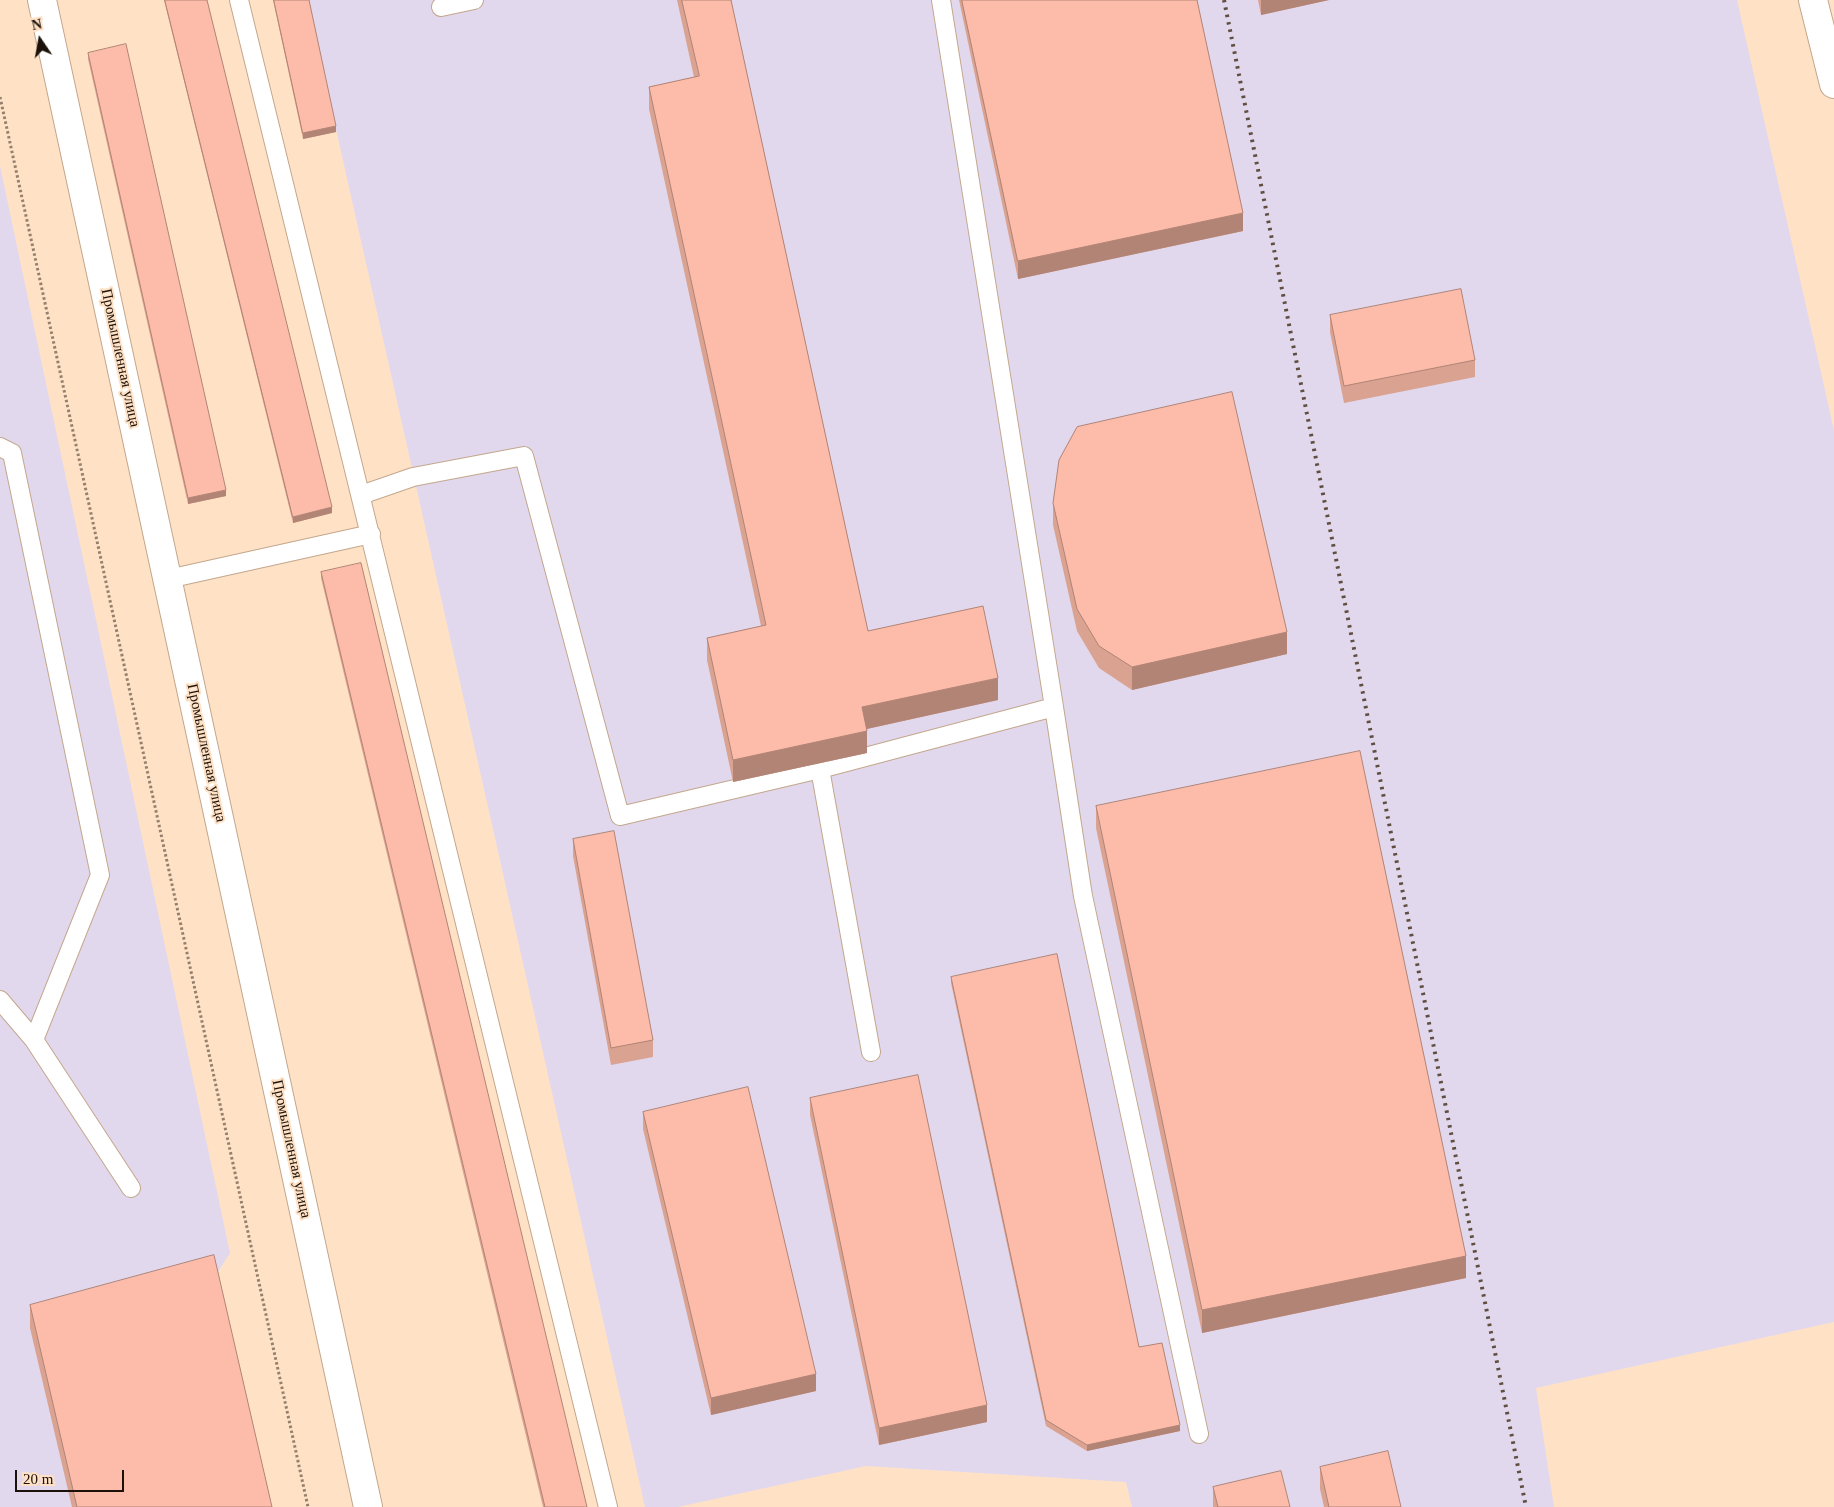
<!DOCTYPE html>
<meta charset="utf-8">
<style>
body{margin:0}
#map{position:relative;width:1834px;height:1507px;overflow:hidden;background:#ffe1c6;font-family:Georgia,serif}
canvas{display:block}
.north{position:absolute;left:15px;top:15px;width:50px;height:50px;-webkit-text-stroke:4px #ffe1c6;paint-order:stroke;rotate:348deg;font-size:14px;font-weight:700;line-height:20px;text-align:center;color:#1b1108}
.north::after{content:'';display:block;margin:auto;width:18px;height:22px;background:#1b1108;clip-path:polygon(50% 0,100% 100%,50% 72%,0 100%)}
.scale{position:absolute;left:15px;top:1470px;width:109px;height:22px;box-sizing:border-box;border:2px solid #1b1108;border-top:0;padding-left:6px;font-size:15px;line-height:18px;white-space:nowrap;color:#1b1108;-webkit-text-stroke:4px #ffe1c6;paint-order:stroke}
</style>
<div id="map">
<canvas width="1834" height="1507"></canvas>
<div class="north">N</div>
<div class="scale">20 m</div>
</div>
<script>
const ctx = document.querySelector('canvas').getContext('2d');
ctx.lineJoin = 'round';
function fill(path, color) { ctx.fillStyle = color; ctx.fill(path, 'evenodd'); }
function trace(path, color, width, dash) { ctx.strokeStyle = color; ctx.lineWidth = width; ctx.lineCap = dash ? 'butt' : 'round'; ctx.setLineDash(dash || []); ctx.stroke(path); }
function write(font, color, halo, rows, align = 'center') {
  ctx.font = font + ' Georgia,serif'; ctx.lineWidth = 4; ctx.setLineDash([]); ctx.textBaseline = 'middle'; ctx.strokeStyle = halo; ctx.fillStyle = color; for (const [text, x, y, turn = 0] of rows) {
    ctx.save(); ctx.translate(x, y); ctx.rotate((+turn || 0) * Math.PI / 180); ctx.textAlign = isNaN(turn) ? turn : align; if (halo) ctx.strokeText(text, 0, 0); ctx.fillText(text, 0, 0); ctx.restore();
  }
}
const industrial = new Path2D(`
 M307,0H1737L1834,430V1322L1536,1388L1554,1507H1132L1126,1482L866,1466L678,1507H645Z
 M0,166L230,1253L214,1278L267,1507H0Z`);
const path = new Path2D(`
 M0,97L308,1507`);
const lane = new Path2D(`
 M239,0L608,1507
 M441,7L474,0
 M0,447L12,453L100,875L34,1040
 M361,495L413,477L524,456L620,816L820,769
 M168,579L371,534
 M1054,707L1083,896L1199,1434
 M0,1000L34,1040L131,1188
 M871,1052L820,769L1054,707L941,0`);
const street = new Path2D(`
 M42,0L368,1507
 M1813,0L1834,84`);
const rail = new Path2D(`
 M1224,0L1526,1507`);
const wall = new Path2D(`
 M164,0H207L332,513L293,523Z
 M273,0H309L336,132L303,139Z
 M677,0H731L868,631L998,700L867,729V753L733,782L707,660V638L761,626L649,109V87L694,77Z
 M959,0H1197L1243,231L1018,279Z
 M1258,0H1329L1261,15Z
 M88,53L226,496L188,504L88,59Z
 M1330,315L1475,360V377L1344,403L1330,332Z
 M1053,503L1287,654L1132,690L1099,668L1077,631L1053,525Z
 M321,572L587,1507H543L321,578Z
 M1096,806L1466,1278L1202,1333L1096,828Z
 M573,839L653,1040V1057L611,1065L573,856Z
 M951,977L1139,1347L1180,1431L1087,1451L1046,1426L951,983Z
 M810,1098L987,1422L879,1445L810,1115Z
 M643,1112L816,1391L711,1415L643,1129Z
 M30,1305L272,1507H72L30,1328Z
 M1320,1467L1401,1507H1324L1320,1489Z
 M1213,1487L1290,1507H1213Z`);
const shadedWall = new Path2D(`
 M1261,0H1329L1261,15Z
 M336,126V132L303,139V133Z
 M1243,213V231L1018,279V261Z
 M226,490V496L188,504V498Z
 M332,507V513L293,523V517Z
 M1287,632V654L1132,690V667Z
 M998,678V700L862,730V707Z
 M867,731V753L733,782V760Z
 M1466,1256V1278L1202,1333V1310Z
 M816,1374V1391L711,1415V1398Z
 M987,1405V1422L879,1445V1428Z
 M1180,1425V1431L1087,1451V1445Z`);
const building = new Path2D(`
 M165,0H207L332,507L293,517Z
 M274,0H309L336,126L303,133Z
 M682,0H731L868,631L983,606L998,678L862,707L867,731L733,760L707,638L766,625L649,87L699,76Z
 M962,0H1197L1243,213L1018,261Z
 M126,44L226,490L188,498L88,53Z
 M1461,289L1475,360L1344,386L1330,315Z
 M1232,392L1287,632L1132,667L1099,646L1077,609L1053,503L1059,460L1077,427Z
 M361,563L587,1507H545L321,572Z
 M1360,751L1466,1256L1202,1310L1096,806Z
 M614,831L653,1040L611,1048L573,839Z
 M1057,954L1139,1347L1162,1343L1180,1425L1087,1445L1046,1420L951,977Z
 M918,1075L987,1405L879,1428L810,1098Z
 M748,1087L816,1374L711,1398L643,1112Z
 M214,1255L272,1507H77L30,1305Z
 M1388,1451L1401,1507H1329L1320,1467Z
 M1281,1471L1290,1507H1218L1213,1487Z`);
const streetNames = [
 ["Промышленная улица",120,358,78],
 ["Промышленная улица",206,753,78],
 ["Промышленная улица",291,1149,78]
];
fill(industrial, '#e2d8ed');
trace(lane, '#c3a78d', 20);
trace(street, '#c3a78d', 30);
trace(path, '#94806d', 3, [2.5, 2.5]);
trace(lane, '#fff', 18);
trace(street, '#fff', 28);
trace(rail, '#5f4f41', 4, [2.5, 5]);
fill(wall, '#daa291');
fill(shadedWall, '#b18476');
fill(building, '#fdbca9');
trace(building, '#b18476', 1);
write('15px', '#1b1108', '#ffe1c6', streetNames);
</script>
